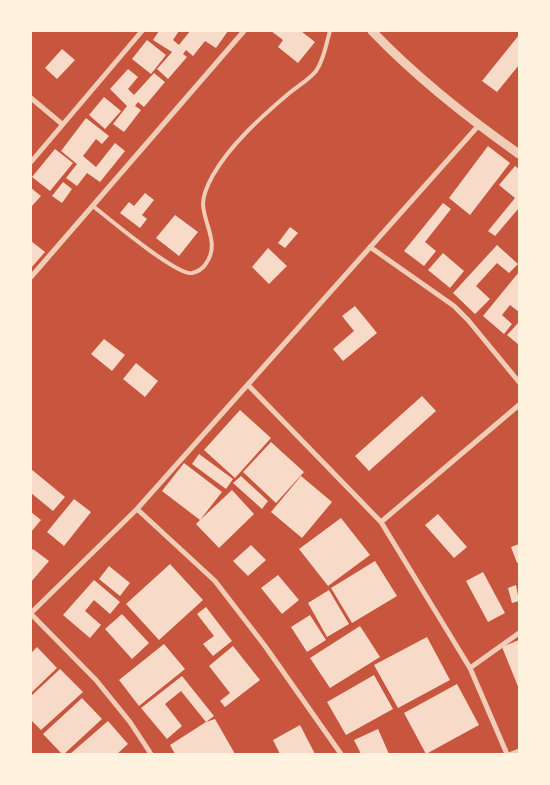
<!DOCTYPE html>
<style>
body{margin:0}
#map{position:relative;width:550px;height:785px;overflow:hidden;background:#c8553d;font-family:Montserrat,sans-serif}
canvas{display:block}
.frame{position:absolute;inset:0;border:32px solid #fff3e0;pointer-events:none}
</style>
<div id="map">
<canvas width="550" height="785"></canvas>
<div class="frame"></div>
</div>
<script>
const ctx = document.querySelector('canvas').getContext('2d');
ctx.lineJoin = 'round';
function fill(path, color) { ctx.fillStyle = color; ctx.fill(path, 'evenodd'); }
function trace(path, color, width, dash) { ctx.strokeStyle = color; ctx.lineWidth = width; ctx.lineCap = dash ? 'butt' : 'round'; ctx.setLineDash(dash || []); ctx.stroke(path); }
const building = new Path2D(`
 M159,31H179L173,40L179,45L190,31H228L216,48L205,41L193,56L186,50L183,54L187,57L168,79L157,69L172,52L153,40Z
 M271,31H301L315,42L298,63L278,47L283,40Z
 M519,35V65L497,92L482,81Z
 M147,40L166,55L151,74L132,59Z
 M62,49L75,60L57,79L45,68Z
 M128,69L138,77L128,89L134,95L154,73L165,82L144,107L138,102L135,106L141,110L124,132L113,124L127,106L110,89Z
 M104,97L121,111L105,129L89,115Z
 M86,118L109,136L102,144L96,139L83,156L96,167L115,143L125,151L100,182L87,173L77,186L66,178L77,164L61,151Z
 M488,146L510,163L470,215L449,198Z
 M55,149L73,163L50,191L32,177Z
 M515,166L519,169V208L495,236L488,231L515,198L499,185Z
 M63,182L72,189L62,203L52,196Z
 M31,188L41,196L31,207Z
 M145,193L154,200L142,215L147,219L140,228L120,213L129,202L134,206Z
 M443,203L451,209L425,242L436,251L424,266L404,251Z
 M175,215L198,232L179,256L156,238Z
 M290,227L298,233L285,248L278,243Z
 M31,241L45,252L31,268Z
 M497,245L518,264L509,273L497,263L476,286L490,299L475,314L453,293Z
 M268,248L287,266L269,284L252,267Z
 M443,253L464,271L450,288L428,270Z
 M519,272V312L510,305L502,315L512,324L504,334L483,316Z
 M355,306L377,333L343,361L333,349L354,331L342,316Z
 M519,322V345L507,335Z
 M104,339L125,355L112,371L91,354Z
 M136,363L158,381L145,397L123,379Z
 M422,396L436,411L369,471L355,456Z
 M240,410L271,438L235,478L204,450Z
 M271,442L304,472L276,503L243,472Z
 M199,454L233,479L226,489L192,464Z
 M184,463L222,492L200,520L232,490L254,514L219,548L196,524L200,520L162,491Z
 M31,469L65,497L53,511L31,493Z
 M241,476L268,501L262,509L233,483Z
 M301,476L332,502L302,538L271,512Z
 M74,499L91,512L64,546L47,532Z
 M31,512L41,520L31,532Z
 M438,514L467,547L454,558L425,525Z
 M341,518L370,555L328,586L299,549Z
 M519,544V562L517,563L511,547Z
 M251,545L266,560L248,576L233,561Z
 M33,549L49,561L31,582V551Z
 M375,561L397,596L352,623L331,588Z
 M170,564L203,600L159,640L126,604Z
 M109,566L130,583L120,596L99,579Z
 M483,572L505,613L488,622L466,581Z
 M278,575L299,600L282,614L261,588Z
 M94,580L120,602L110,614L94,600L85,611L101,625L90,638L63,615Z
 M516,585L519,601L512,603L508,588Z
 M329,590L349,624L327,637L308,603Z
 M206,607L232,641L213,656L203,644L214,636L197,614Z
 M122,614L149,643L132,659L105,629Z
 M310,615L326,640L307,652L291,627Z
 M360,626L380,657L330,688L310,658Z
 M427,637L450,680L398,708L374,665Z
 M519,640V689L502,647Z
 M164,644L185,669L139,706L119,680Z
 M233,646L260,680L225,707L220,701L230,693L209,666Z
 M37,647L57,668L31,693V653Z
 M60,669L83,692L41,730L31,720V696Z
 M374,675L393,709L346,735L327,702Z
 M182,676L214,716L206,722L181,691L165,704L182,726L167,739L141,708Z
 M457,684L479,725L426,754L404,713Z
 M82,698L102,719L64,754H62L43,734Z
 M215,719L235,754H175L170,745L206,722Z
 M108,721L128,744L117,754H70Z
 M300,725L315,754H280L273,740Z
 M378,729L389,754H361L354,740Z`);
const service = new Path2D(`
 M93,206C108,218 177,276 192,273C197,272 202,269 205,265C221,244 204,226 203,204C203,194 208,184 213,175C231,144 260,118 287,95C296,87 309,80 316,71C324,60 326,44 330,31`);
const minor = new Path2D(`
 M31,98L62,124
 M31,162L142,31
 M370,247L454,306L468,320L519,382
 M31,277L244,31
 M248,385L381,522L470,668L507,754
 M137,509L215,581L265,646L341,754
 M381,522L519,405
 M31,613L137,509L479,125
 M31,614L96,680L130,722L151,754
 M470,668L519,633
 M511,754L519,751`);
const tertiary = new Path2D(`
 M372,31C417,78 465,116 519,154`);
fill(building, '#f7dbc8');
trace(service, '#f1ccb7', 4);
trace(minor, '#f1ccb7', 5);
trace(tertiary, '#f1ccb7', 9);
</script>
